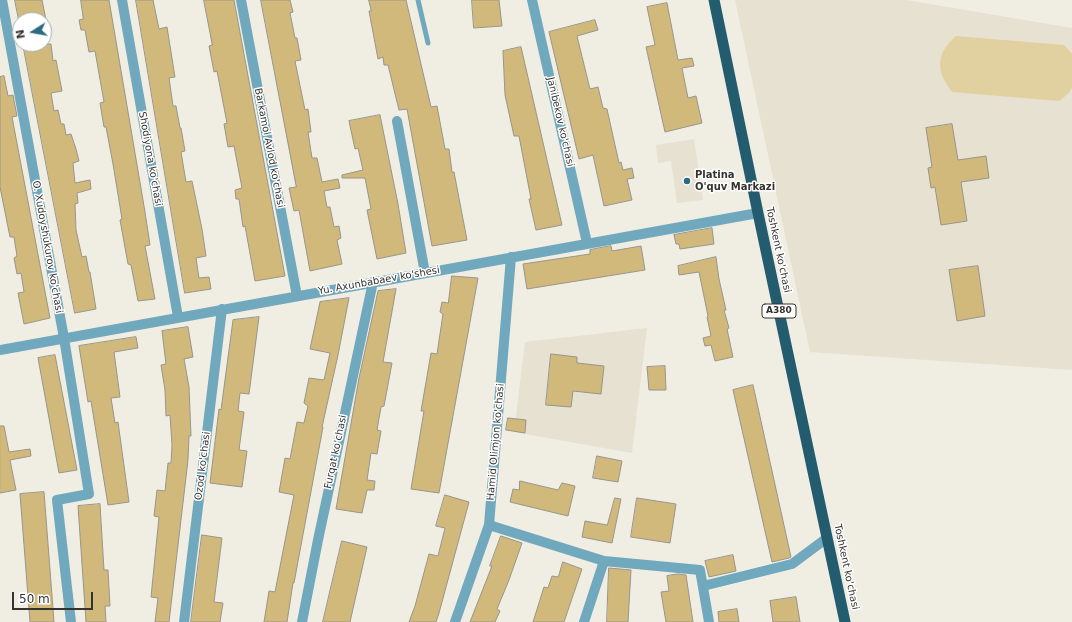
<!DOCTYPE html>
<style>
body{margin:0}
#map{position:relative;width:1072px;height:622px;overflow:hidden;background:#f0ede2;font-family:"DejaVu Sans",sans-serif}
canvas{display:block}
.north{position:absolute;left:12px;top:12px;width:40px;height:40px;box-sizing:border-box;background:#fff;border:1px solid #aeadac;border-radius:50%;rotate:259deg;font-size:11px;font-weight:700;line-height:16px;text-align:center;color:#34332f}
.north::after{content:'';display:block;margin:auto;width:14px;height:18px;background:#2c6b80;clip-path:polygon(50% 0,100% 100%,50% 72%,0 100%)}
.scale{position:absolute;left:12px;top:592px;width:81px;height:18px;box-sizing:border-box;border:2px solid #34332f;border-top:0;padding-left:5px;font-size:12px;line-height:14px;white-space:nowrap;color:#34332f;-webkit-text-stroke:3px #fff;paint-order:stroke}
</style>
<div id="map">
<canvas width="1072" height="622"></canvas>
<div class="north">N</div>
<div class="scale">50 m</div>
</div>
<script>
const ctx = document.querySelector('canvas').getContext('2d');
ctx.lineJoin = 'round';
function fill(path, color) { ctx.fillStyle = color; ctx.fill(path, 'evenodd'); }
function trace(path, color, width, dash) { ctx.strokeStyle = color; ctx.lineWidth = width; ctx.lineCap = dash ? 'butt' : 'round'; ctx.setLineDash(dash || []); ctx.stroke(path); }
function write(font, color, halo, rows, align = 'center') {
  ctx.font = font + ' "DejaVu Sans",sans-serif'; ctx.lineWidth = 3; ctx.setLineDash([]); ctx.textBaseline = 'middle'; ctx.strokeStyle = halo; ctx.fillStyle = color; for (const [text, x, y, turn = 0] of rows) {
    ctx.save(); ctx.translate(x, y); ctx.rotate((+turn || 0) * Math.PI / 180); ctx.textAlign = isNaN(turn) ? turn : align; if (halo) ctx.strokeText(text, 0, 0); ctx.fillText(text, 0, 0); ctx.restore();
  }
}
const built = new Path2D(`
 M735,0H906L1072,28V370L810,352Z
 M694,139L703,200L677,203L671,161L658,163L656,145Z
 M647,328L632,453L514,432L525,342Z`);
const green = new Path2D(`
 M956,36L1064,45L1072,54V88L1068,94L1059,101L952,92C935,71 936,53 956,36Z`);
const building = new Path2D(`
 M15,0H42L46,20H19Z
 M81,0H109L145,212L150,245L145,246L155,299L138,301L131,265L128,264L120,220L122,219L113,164L106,127H104L100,103L104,102L95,51L89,52L85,30H81L79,20L83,19Z
 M136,0H153L159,29L167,27L175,77L169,78L173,106H176L180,128H181L185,151L181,152L186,182L192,181L202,229L206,256L196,258L199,278L209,277L211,289L185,293Z
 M204,0H234L285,276L255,281L245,226L243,227L239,199H236L235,190L242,188L234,146L228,147L224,124L227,123L217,71L214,72L209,46L212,45Z
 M261,0H290L293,12L290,13L295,38H297L301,60L295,61L305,110L308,109L311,132H308L312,158H317L322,182L338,179L340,188L324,191L327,207H330L334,227L339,226L341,238L337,240L342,264L310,271L299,210L294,211L289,188L296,187Z
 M369,0H406L431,107L437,106L445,149H449L452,172H454L467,240L432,246L407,109L399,110L388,65H384L383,57L378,59L369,11H371Z
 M472,0H499L502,26L474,28Z
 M667,3L678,60L692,58L694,66L682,68L688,98L696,96L702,123L665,132L646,47L655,45L647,7Z
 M595,20L598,30L577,36L590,89L598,87L603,108L607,109L619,163L621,162L623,170L632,168L634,178L627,179L632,200L604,206L593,155L579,159L549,32Z
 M23,44H51L53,61L56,60L62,91L51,93L54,111L58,110L61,124H64L66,135L71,134L76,149L79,161L73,163L75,183L90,180L91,189L77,193L78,203L75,204L76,230L82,257L86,256L89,272H90L96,309L75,313Z
 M521,47L562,225L536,230L529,199H531L519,136H514L505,95L503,51Z
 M4,76L8,96L13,95L17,116L12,117L50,318L24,324L18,293L24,292L21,273L17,274L14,258L17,256L14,237H10L0,187V77Z
 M380,115L398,204L406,253L377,259L367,210L371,209L365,178H342V175L363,170L358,148L355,149L349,121Z
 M952,124L958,160L986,156L989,178L961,182L967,221L941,225L935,187L931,188L928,168L932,167L926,128Z
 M712,228L714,244L680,249L679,244H676L674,235Z
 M611,246L612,251L641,246L645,270L527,289L523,264L590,254V250Z
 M716,257L719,279L726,310H724L729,328L727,329L733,357L715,361L711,345L705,346L703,338L711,336L707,317L708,316L699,272L679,275L678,266Z
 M978,266L985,316L957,321L949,270Z
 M452,276L478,278L439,493L411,489L424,411H421L431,353L437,354L443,314L440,312L442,302L448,303Z
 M396,289L383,362L392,363L384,406L381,407L377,430L381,431L377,454L371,453L367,480L375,481L374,490H367L362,513L336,509L359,378L378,291Z
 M349,298L338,355L322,427H323L299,556L294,583H293L287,622H264L269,591L275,592L294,495L279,492L285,458L290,459L297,422L304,423L308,406L304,403L309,378L324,380L330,353L310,349L320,302Z
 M259,317L249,394L240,393L238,411L244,412L239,450L247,451L242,487L210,483L219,409L221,410L233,320Z
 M188,327L193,357L184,359L189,387L191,436H189L188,460L169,622H155L158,598L151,597L159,517L154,516L157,490L165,491L168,463H171L172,445L170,415L166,416L165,390L161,365L166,364L162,331Z
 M136,337L138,348L114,352L120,397L111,398L115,423L118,422L129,502L108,505L91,401L88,402L79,346Z
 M551,354L577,357V363L604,366L601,394L573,391L571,407L546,405Z
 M55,355L77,470L59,473L38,358Z
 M665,366L666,390H649L647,367Z
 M753,385L791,557L789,558L772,562L733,390Z
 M508,418L526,420L525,433L506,430Z
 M0,426H4L9,452L30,449L31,456L10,460L16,490L0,493Z
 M597,456L622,461L618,482L593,478Z
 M520,481L558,490L562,483L575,486L568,516L510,502L513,489L519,490Z
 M44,492L54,622H30L20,494Z
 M445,495L469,502L439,613L436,622H409L415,606L429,554L438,556L445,528L436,526Z
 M615,498L621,499L612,543L582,537L585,521L607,525Z
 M637,498L676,504L670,543L631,537Z
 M100,504L104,570H108L110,606H105L106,622H86L78,506Z
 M202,535L222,538L214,602L223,603L220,622H191Z
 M501,536L522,543L509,580L497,609L500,611L495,622H470L492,566H490Z
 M342,541L367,547L350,622H323Z
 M733,555L736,571L709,577L705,561Z
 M563,562L582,569L564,622H533L544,587L548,588L552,576L558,577Z
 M609,568L631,570L628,622H607Z
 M678,574L686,575L693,622H666L661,592L669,591L667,576Z
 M796,597L800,622H773L770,601Z
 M737,609L739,622H719L718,612Z`);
const service = new Path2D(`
 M418,0L428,43`);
const minor = new Path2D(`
 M2,0L64,338L89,494L57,500L71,622
 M122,0L178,317
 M241,0L297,296
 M532,0L587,243
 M397,121L425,273
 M0,350L758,213
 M489,525L604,561L700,570L709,622
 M703,586L792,564L827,538
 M184,622L222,309
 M302,622L318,540L373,282
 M455,622L489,525L511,257
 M584,622L604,561`);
const trunk = new Path2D(`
 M714,0L758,213L845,622`);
const markers = [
 [687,181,4,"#2c6b80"]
];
const shields = [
 [779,311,34]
];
const shieldNames = [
 ["A380",779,311]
];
const streetNames = [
 ["Janibekov ko'chasi",560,122,77],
 ["Barkamol Avlod ko'chasi",269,148,79],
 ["Shodiyona ko'chasi",150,159,80],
 ["O. Xudoyshukurov ko'chasi",47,247,80],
 ["Toshkent ko'chasi",778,250,78],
 ["Yu. Axunbabaev ko'shesi",379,281,-10],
 ["Hamid Olimjon ko'chasi",496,442,-85],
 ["Furqat ko'chasi",336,452,-78],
 ["Ozod ko'chasi",203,466,-83],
 ["Toshkent ko'chasi",846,567,78]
];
const poiNames = [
 ["Platina",695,175],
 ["O'quv Markazi",695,187]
];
fill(built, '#e7e1d1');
fill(green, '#e2d1a0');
fill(building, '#d0b97a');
trace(building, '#99958c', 1);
trace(service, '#70a8bd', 5);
trace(minor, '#70a8bd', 10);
trace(trunk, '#225c6e', 11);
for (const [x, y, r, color] of markers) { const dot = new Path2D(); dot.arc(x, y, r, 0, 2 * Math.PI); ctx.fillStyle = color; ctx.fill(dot); trace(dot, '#fff', 1.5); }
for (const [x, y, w] of shields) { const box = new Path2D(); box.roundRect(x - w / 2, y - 7, w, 14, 3); ctx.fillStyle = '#fff'; ctx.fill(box); trace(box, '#34332f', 1); }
write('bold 9px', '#34332f', null, shieldNames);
write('10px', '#34332f', '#fff', streetNames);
write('bold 10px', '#34332f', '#fff', poiNames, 'left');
</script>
